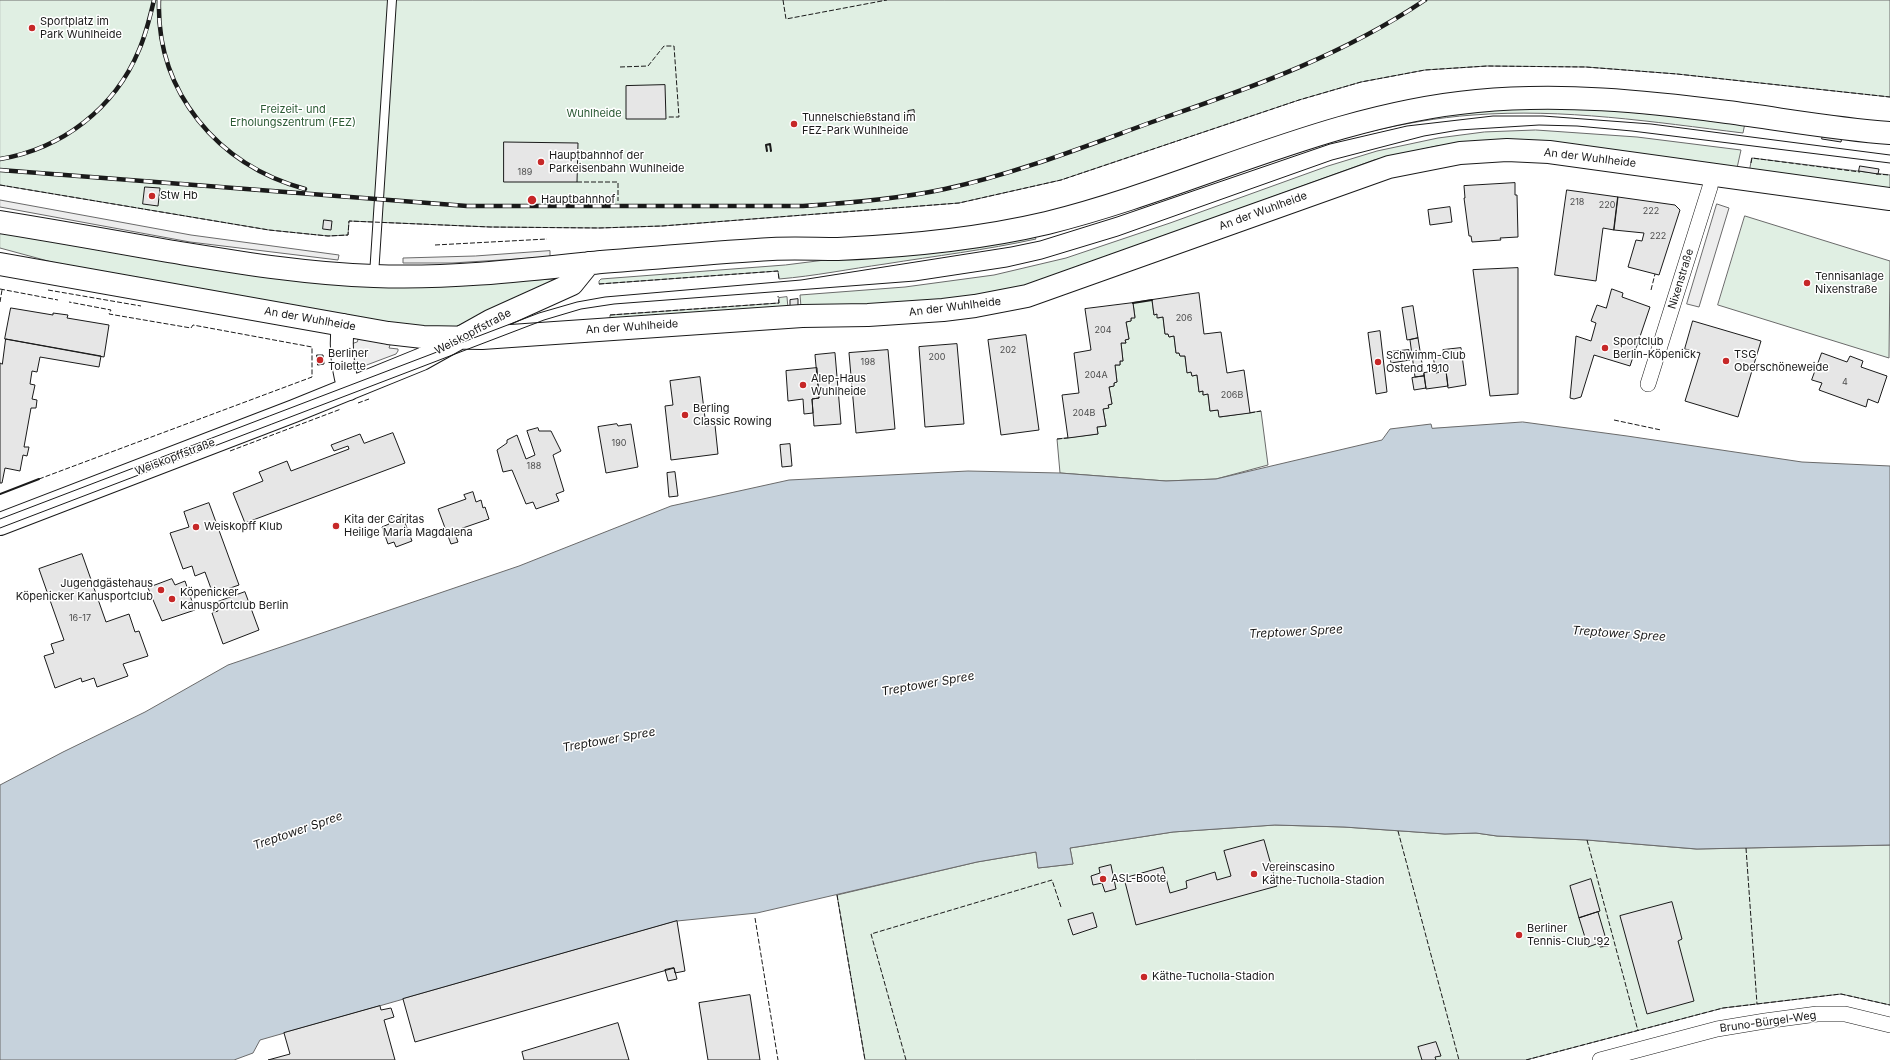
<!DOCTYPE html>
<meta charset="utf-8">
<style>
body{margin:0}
canvas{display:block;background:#fff}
</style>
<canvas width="1890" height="1060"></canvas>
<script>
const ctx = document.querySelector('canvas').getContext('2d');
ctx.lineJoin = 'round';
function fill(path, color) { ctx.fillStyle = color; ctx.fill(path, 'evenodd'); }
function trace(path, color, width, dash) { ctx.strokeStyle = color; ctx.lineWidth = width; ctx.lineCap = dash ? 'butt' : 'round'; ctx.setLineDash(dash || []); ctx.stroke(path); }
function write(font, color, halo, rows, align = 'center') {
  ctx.font = font + ' Inter,sans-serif'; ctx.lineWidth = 3; ctx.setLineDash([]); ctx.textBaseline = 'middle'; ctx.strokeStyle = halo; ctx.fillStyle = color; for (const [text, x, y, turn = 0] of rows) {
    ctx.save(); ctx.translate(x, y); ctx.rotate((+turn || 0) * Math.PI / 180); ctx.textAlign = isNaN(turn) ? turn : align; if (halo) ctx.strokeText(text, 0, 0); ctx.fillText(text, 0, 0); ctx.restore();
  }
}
const green = new Path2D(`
 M0,0H1890V97L1677,74L1586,67L1487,66L1425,70L1361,82L1299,100L1061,180L959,203L662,226L599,228L490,227L349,221L348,235L328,236L269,230L0,185Z
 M1555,105L1745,123L1743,133C1653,122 1564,108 1473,115C1402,120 1332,141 1263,159L1420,117Z
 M1536,130L1637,137L1741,150L1737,168L1484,141L1437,146L1374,160L1029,285L976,298L851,307H801L800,295L905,287L994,275L1066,258L1170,223L1328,166L1377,151L1438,138L1484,132Z
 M1752,158L1890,175V189L1750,170Z
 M1745,216L1890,261L1889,358L1718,305Z
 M0,230L439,285L552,279L553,282L453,328L408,326L59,264L0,248Z
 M1034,234L1036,239C986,250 935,256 885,264C849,269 815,276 779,279L778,271L599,284V281L601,279L785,265Z
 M787,297L788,308L601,321V319L610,318V315L779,303V298Z
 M1152,300L1154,315L1157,314L1158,318L1163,317L1165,334H1168L1169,337L1174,336L1176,353H1179L1180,356H1185L1187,372H1191L1192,376L1197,375L1199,392L1203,391V395L1208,394L1210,411L1218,410L1220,417L1261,411L1268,465L1216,479L1166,481L1060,473L1057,439L1098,434L1097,427L1106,426L1103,409L1108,408V405L1112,404L1109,387L1114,386V383L1117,382L1115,365H1120V361H1123L1121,343H1126L1125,340L1129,339L1126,322L1131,321V318L1135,317L1133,303Z
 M1275,825L1344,827L1445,834L1476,833L1497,836L1587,840L1696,849L1890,845V1005L1841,994L1723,1008L1526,1060H865L837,895L977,862L1036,852L1038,868L1073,864L1070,848L1173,832Z`);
const parking = new Path2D(`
 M0,200L191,235L339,255L338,260L190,242L0,207Z
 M1717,204L1729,208L1699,307L1687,304Z
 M550,251V257L452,263H403V258L475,256Z
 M359,337L391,342L389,348L398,349V351L396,354L356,369H353L351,344L357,342Z`);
const water = new Path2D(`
 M1523,422L1627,436L1802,462L1890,466V845L1697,849L1587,840L1497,836L1476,833L1445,834L1344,827L1275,825L1173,832L1070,848L1073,864L1038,868L1036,852L977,862L757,913L677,921L260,1040L253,1053L234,1060H0V785L63,752L145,712L228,665L519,566L671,506L789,480L968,471L1060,473L1166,481L1216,479L1382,440L1390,429L1431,424L1432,428Z`);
const building = new Path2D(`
 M665,85L666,119H626V86Z
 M914,110L915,120L909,121L908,111Z
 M1823,135L1842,137L1841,142L1822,139Z
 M504,142L578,143L577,182H504Z
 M1860,166L1879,169L1878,174L1859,171Z
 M1515,183V195H1517L1518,237L1500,238L1501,240L1472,242L1471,236H1469L1464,198H1465L1464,186Z
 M145,187L160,188L158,206L143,204Z
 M1567,190L1618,197L1614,230L1603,228L1596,281L1555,275Z
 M1618,197L1675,205L1680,210L1659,275L1628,267L1636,240L1642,241L1644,233L1614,230Z
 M1450,207L1452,222L1430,225L1428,210Z
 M324,220L332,221L331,230L323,229Z
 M1518,268V394L1490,396L1473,270Z
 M1612,289L1623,293L1622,297L1650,307L1630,366L1594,355L1581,397L1574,399L1570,398L1576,336L1591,341L1596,323L1591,321L1597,305L1606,308Z
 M1199,293L1204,334L1221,332L1227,373L1244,370L1250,413L1219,417L1218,410L1210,411L1208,394L1203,395V391L1199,392L1197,375L1192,376L1191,372L1187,373L1185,356H1180L1179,353H1176L1174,336L1169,337L1168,334H1165L1163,317L1157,318V314L1154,315L1152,300Z
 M798,299V306H790V300Z
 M1133,303L1135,318H1131V321L1126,322L1129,339L1125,340L1126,343H1121L1123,361H1120V365H1115L1117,382L1114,383V386L1109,387L1112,404L1108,405L1109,408L1103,409L1106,426L1097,427L1098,434L1068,438L1062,395L1079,393L1074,353L1091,350L1085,309Z
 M1413,306L1418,338L1407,340L1402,308Z
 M11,308L53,315V313L68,315L67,318L109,325L104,357L5,339Z
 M1693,321L1761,341L1738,417L1685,401L1700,353L1685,349Z
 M1380,331L1387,392L1376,394L1368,333Z
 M1026,335L1039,430L1001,435L988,340Z
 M1418,338L1424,376L1415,377L1410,340Z
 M6,339L101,356L99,367L40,357L37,372L32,371L30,384L35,385L32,399L37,400L36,408H31L24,447H29L27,456L23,455L20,471L5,468L2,483H0V363L2,364Z
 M957,344L964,424L925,427L919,347Z
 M1461,348L1466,385L1448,388L1446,371L1436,373L1433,356L1444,355L1443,350Z
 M888,350L895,429L856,433L849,353Z
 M1409,350L1410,360L1391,363L1389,352Z
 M835,353L841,424L814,426L812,399L819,398L815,355Z
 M1822,353L1847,362L1850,356L1863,361L1861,367L1887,376L1878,403L1868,399L1866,407L1819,390L1822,383L1812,380Z
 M317,355H323L324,364L318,365Z
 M817,368L819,398L812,399L813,413L804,414L803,399L788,401L786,371Z
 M1435,371H1446L1448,386L1426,389L1424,373Z
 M1424,376L1426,388L1414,390L1412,378Z
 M700,377L706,426L715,425L718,454L671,460L665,406L673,405L670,381Z
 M617,424L618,426L631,424L638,467L606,473L598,427Z
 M538,428L539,431H551L561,451L553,455L564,491L556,494L559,501L536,509L533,502L526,504L512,470L503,472L497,450L507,443V440L517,435L526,459L535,455L527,431Z
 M393,433L405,463L245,523L233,493L263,481L259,472L287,461L291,471L349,449L348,446L334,451L331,445L360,434L364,443Z
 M790,444L792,466L782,467L780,445Z
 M675,472L678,496L669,497L667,473Z
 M473,492L476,502L481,500L483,508L485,507L489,519L454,531L458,542L451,544L438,509L466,499L464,495Z
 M209,503L239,585L213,594L205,572L195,576L192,566L183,569L170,533L189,527L184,512Z
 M402,515L412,541L396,547L394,542L388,544L382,527L389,524L388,520Z
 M82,554L106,622L129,614L135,632L139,631L148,656L123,664L128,676L97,687L94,678L82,682L81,678L55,688L44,656L54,653L51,644L64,640L39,569Z
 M172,579L175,585L185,581L195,610L162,621L148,588Z
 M245,592L259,630L223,644L212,613L218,611L215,603Z
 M1264,840L1277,886L1136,925L1124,878L1163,867L1170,893L1187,888L1186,881L1215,872L1217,880L1231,876L1224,851Z
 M1111,865L1116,889L1105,892L1102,883L1093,885L1091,876L1100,873L1099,868Z
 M1591,879L1600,911L1579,918L1570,886Z
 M1672,902L1682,939L1678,941L1694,1001L1647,1014L1620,916Z
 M1598,912L1608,946L1600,947L1599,943L1588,947L1579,918Z
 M1093,913L1097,927L1073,935L1068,920Z
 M677,921L685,971L675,973L674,968L415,1042L403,999Z
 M674,968L677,979L668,981L665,970Z
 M750,995L760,1060H708L699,1003Z
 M380,1006L381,1010L391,1008L394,1017L384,1020L395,1060H268L290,1054L284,1033Z
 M618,1023L629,1060H524L522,1052Z
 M1436,1042L1441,1056L1435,1057L1436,1060H1422L1418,1047Z`);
const lane = new Path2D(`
 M374,275L392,0`);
const street = new Path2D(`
 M1648,384L1710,187L1712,174
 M1600,1060L1717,1029L1765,1021L1817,1014H1845L1890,1025`);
const secondary = new Path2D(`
 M0,222C56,231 112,241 168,251C236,262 305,274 374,276C449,279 526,270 601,262C658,258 715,252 772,249C794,248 816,249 838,249C908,246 979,239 1047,223C1192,187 1326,115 1477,101C1561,93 1643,101 1727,112C1781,119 1835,129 1890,133
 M0,264L388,333L423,337L482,338L802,316L868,315L943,310L975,306L1027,296L1389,167L1460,153L1507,150L1549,152L1890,199
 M343,325C340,348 342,367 349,389
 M0,524L294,411L422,359L490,321L572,284L589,263`);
const tram = new Path2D(`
 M0,519L539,313L577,302L605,297L801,280L1011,247L1040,241L1117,217L1330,144L1407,126L1493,116H1543L1651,124L1890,155
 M0,528L544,320L581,309L614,304L915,281L1007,267L1042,259L1118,236L1332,160L1424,136L1459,130L1539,125L1577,126L1632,131L1890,163`);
const rail = new Path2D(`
 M159,0C156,93 218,165 305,189
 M0,159C62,149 115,108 139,50C146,34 150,17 154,0
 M0,170L467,206H803C851,203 898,199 945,189C1020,173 1093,143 1166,117C1256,86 1345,54 1425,0`);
const fence = new Path2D(`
 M783,0L786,19L887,0
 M620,67L648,66L664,46H674L679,117H667
 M1751,163L1752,158L1860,172
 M1876,174L1890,175
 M577,182H618V201
 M0,185L269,230L328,236L348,235L349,221L490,227L599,228L662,226L959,203L1061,180L1299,100L1361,82L1425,70L1487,66L1586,67L1677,74L1890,97
 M435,245L547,239
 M599,284L778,271L779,279
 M0,289L58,300
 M48,290L141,306
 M1651,290L1655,274
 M0,302L2,290
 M610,315L779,303L778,296
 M358,403L369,399
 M1250,413L1261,411
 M1614,420L1661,430
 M1057,439L1068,438
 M230,451L341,409
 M39,479L312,377V347L193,325L191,328L109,314L111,310L69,302
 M1398,831L1459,1060
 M1587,840L1638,1031
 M1746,848L1757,1004
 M837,895L865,1060
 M755,918L778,1060
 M906,1060L871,934L1052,880L1061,907
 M1526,1060L1723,1008L1841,994L1890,1005`);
const wall = new Path2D(`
 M767,151L766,145L770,144L771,151
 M1133,303L1152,300
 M0,494L39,479`);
const markers = [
 [32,28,4,"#c62828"],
 [794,124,4,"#c62828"],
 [541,162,4,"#c62828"],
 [152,196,4,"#c62828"],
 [532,200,5,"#c62828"],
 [1807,283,4,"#c62828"],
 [1605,348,4,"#c62828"],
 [320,360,4,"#c62828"],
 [1726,361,4,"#c62828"],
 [1378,362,4,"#c62828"],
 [803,385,4,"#c62828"],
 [685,415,4,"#c62828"],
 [336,526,4,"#c62828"],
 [196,527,4,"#c62828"],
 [161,590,4,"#c62828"],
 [172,599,4,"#c62828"],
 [1254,874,4,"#c62828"],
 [1103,879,4,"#c62828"],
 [1519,935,4,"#c62828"],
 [1144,977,4,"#c62828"]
];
const numberNames = [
 ["189",525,172],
 ["218",1577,202],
 ["220",1607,205],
 ["222",1651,211],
 ["222",1658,236],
 ["206",1184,318],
 ["204",1103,330],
 ["202",1008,350],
 ["200",937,357],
 ["198",868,362],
 ["204A",1096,375],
 ["4",1845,382],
 ["206B",1232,395],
 ["204B",1084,413],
 ["190",619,443],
 ["188",534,466],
 ["16-17",80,618]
];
const poiNames = [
 ["Sportplatz im",40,22],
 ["Park Wuhlheide",40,35],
 ["Tunnelschießstand im",802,118],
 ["FEZ-Park Wuhlheide",802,131],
 ["Hauptbahnhof der",549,156],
 ["Parkeisenbahn Wuhlheide",549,169],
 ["Stw Hb",160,196],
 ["Hauptbahnhof",541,200],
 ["Tennisanlage",1815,277],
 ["Nixenstraße",1815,290],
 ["Sportclub",1613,342],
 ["Berlin-Köpenick",1613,355],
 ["Berliner",328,354],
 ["Toilette",328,367],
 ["TSG",1734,355],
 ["Oberschöneweide",1734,368],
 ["Schwimm-Club",1386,356],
 ["Ostend 1910",1386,369],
 ["Alep-Haus",811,379],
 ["Wuhlheide",811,392],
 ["Berling",693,409],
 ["Classic Rowing",693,422],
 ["Kita der Caritas",344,520],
 ["Heilige Maria Magdalena",344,533],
 ["Weiskopff Klub",204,527],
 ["Jugendgästehaus",153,584,"right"],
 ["Köpenicker Kanusportclub",153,597,"right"],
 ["Köpenicker",180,593],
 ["Kanusportclub Berlin",180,606],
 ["Vereinscasino",1262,868],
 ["Käthe-Tucholla-Stadion",1262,881],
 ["ASL-Boote",1111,879],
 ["Berliner",1527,929],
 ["Tennis-Club '92",1527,942],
 ["Käthe-Tucholla-Stadion",1152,977]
];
const parkNames = [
 ["Freizeit- und",293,110],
 ["Erholungszentrum (FEZ)",293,123],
 ["Wuhlheide",594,114]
];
const streetNames = [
 ["An der Wuhlheide",1590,158,7],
 ["An der Wuhlheide",1263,211,-20],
 ["Nixenstraße",1681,279,-73],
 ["An der Wuhlheide",955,307,-7],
 ["An der Wuhlheide",310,319,10],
 ["An der Wuhlheide",632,327,-4],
 ["Weiskopffstraße",473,332,-28],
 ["Weiskopffstraße",175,457,-21],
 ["Bruno-Bürgel-Weg",1768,1022,-8]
];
const waterNames = [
 ["Treptower Spree",1296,632,-3],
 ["Treptower Spree",1619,634,4],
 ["Treptower Spree",928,684,-10],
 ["Treptower Spree",609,740,-10],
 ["Treptower Spree",298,831,-19]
];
fill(green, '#e0efe3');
trace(green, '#6a6a6a', 1);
fill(parking, '#ededed');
trace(parking, '#6a6a6a', 1);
fill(water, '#c6d2dc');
trace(water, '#6a6a6a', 1);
fill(building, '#e6e6e6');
trace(building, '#1a1a1a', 1);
trace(lane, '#1a1a1a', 10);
trace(street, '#1a1a1a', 16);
trace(secondary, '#1a1a1a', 24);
trace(lane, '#fff', 8);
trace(street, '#fff', 15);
trace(secondary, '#fff', 22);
trace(tram, '#1a1a1a', 1);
trace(rail, '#1a1a1a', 4.5);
trace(rail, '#fff', 3, [9]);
trace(fence, '#1a1a1a', 1, [5, 2]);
trace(wall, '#1a1a1a', 2);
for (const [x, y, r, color] of markers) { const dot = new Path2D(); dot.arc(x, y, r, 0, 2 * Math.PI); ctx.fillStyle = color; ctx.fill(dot); trace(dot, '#fff', 1.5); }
write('9px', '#4d4d4d', null, numberNames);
write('11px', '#1a1a1a', '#fff', poiNames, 'left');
write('11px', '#2b5a34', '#fff', parkNames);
write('11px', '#1a1a1a', '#fff', streetNames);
write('italic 12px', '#1a1a1a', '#fff', waterNames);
</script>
